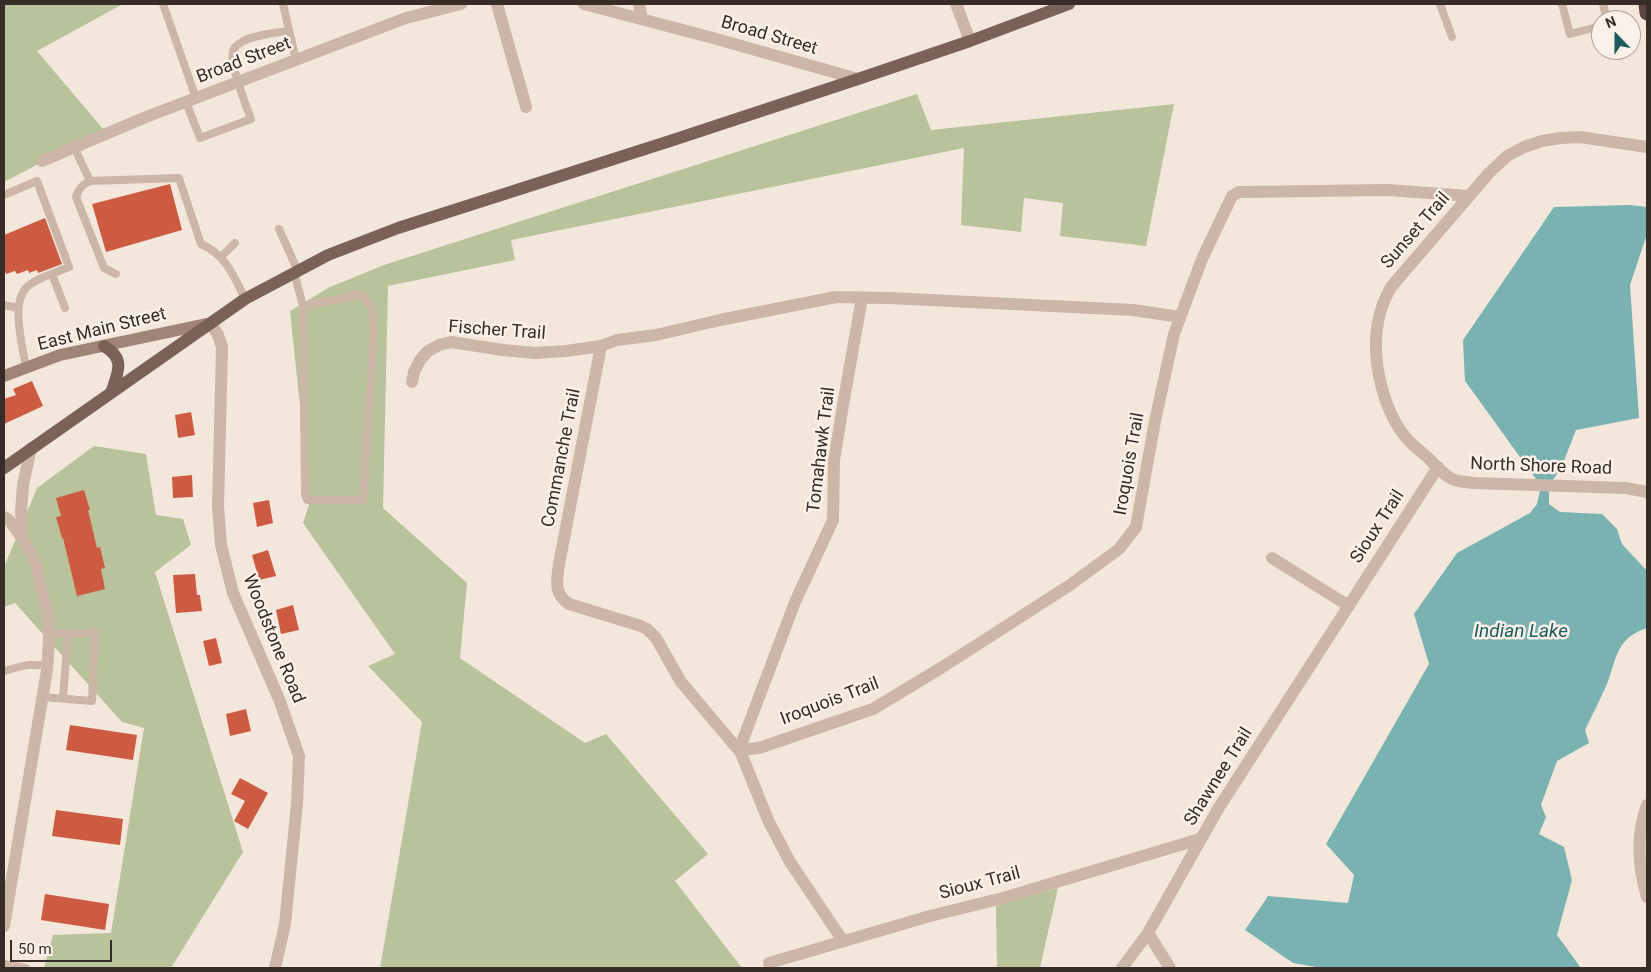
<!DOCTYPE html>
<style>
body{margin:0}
#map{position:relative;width:1651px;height:972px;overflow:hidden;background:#f3e7dc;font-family:Roboto,sans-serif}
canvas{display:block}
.frame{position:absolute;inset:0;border:5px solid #382c28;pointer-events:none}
.north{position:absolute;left:1591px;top:10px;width:50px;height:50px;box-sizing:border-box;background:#fbf1e9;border:1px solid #ada29c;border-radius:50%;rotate:338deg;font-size:14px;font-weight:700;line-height:20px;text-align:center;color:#382c28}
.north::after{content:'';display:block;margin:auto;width:18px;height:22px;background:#1b5c5c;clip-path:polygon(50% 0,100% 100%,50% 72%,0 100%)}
.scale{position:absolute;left:10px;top:940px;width:102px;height:22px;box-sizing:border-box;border:2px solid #382c28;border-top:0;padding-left:6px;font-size:15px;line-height:18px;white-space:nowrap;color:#382c28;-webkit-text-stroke:4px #fbf1e9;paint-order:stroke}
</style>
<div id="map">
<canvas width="1651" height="972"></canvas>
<div class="frame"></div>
<div class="north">N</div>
<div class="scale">50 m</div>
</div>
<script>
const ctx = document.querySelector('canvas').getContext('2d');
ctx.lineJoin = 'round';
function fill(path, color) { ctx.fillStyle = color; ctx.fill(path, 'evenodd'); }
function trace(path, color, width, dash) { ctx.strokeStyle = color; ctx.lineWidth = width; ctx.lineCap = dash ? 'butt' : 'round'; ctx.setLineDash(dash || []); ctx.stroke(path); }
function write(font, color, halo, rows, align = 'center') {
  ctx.font = font + ' Roboto,sans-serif'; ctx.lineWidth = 5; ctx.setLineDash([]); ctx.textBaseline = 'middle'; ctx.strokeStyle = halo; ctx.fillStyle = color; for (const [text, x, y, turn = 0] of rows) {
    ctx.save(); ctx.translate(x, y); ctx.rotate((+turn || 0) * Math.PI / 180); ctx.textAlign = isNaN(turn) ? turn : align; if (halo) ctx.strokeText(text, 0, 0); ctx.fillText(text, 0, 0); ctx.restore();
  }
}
const green = new Path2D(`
 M4,4H123L37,51L104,130L4,182Z
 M917,94L931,130L1174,104L1146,246L1060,236L1063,203L1024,198L1021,232L961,225L964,148L511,240L515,260L388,286L383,508L467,583L460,658L585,743L606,734L708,854L675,881L742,968H380L422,722L368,666L395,654L303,523L310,501L290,311L328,288L384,265Z
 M94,446L146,454L156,515L183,519L191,545L155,572L243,852L171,968H44L53,935L111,933L144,728L122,722L15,603L4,607V567L37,488Z
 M1058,888L1040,968H997L996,906Z`);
const water = new Path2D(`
 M1630,205L1647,207V234L1630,285L1639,418L1576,430L1562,466L1549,486V504L1560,512L1602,514L1617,529L1622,544L1647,571V628C1616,638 1617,658 1607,684C1600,700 1592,715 1585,730L1589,743L1557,761L1541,805L1546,817L1539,834L1564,847L1572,880L1557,935L1581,968H1322L1293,963L1245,930L1268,896L1348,903L1354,875L1326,844L1429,664L1414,614L1457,553L1530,513L1537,504L1541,486L1465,381L1463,340L1554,207Z`);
const building = new Path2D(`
 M170,184L182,230L106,252L92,204Z
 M45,218L62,264L38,273L37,270L29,273L28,270L17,274L15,271L6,274L4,269V235Z
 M32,381L43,406L4,424V399L16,395L13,389Z
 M191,412L195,435L178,438L175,415Z
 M192,475L193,497L173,498L172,477Z
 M84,490L90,510H88L97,548L100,547L105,568L101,569L105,589L77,596L63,538H62L56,517L61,516L56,498Z
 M269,500L273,523L257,527L253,503Z
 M268,550L276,576L259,580L252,555Z
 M195,574L197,595H200L202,611L176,613L173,575Z
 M293,605L299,630L281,634L276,610Z
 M216,638L222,663L209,666L203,641Z
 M246,709L251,731L230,736L226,714Z
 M70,725L137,735L133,760L66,750Z
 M240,778L268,793L248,829L234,821L245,801L231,794Z
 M56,810L123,819L120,845L52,836Z
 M45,894L109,904L105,930L41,920Z`);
const lane = new Path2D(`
 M163,4L196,98
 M283,4L296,60
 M1440,4L1452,37
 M1562,4L1570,34L1601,26
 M1603,4L1607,20
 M186,102L200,138L251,119C246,105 229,64 233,51C234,48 237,45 240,43C252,35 275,33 289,31
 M74,147L90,181L179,178L201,244C225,254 234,276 245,299
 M90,181C82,185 79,188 76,197L104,268L116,274
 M4,195L37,181L69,267C55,273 38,277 27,287C10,303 23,347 26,368
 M279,229L297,269
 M221,257L235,243
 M294,272L303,306L305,494L307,500H363L374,329L372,308L362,294L303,306
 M52,274L65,308
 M4,305L18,308
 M4,671L27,665H47
 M42,697L92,701L95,632L68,634L49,633
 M63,698L68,634
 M4,964L26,968`);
const street = new Path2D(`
 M497,4L526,107
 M584,4L713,38L858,79
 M639,4L642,19
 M956,4L970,41
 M1647,147L1580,137L1561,138L1542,141L1524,147L1507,156L1489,173L1391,287C1385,298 1380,310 1378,322C1371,359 1383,413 1409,441C1414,446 1420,451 1426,456C1433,462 1446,478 1455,480C1461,482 1468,482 1474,483L1626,488L1647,492
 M42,161L146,117L406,18L461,4
 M211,323L218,335L222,347L218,506L221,545L233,593L279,699L299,756L297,804L285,924L275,968
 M601,346L559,564C557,581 553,593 569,604L641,626L647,629L656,638L681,682L741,753L768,820L790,862L843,941
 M412,382L414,372L420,360L428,351L439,345L451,342L503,350L535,353L566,351L601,346L617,340L656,335L720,320L836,297L889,298L1133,310L1180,317
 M4,517L8,519L23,539L37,567L42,591L49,616V641L47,670L4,926
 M23,539L21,512L23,485L31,448
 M1272,558L1349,606
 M739,750L759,748L873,709L941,668L1070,585L1119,549L1136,527L1155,421L1174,334L1202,259L1232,196L1239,192L1388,190L1469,196
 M739,750L795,602L833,520L834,461L843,405L862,298
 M1647,805C1636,835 1638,867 1647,897
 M1148,933L1170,968
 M769,963L930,916L1003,898L1200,839
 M1122,968L1148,933L1218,809L1438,467`);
const secondary = new Path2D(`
 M4,376L60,355L211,323`);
const primary = new Path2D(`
 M104,346C126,359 118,372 111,393
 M4,468L245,299L328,255L398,228L670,141L858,79L970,41L1069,4`);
const highway = new Path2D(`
 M1646,4L1647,13`);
const streetNames = [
 ["Broad Street",769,36,16],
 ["Broad Street",244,61,-21],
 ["Sunset Trail",1416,231,-49],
 ["East Main Street",102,330,-14],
 ["Fischer Trail",497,331,4],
 ["Tomahawk Trail",822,450,-83],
 ["Commanche Trail",562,458,-79],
 ["Iroquois Trail",1130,464,-80],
 ["North Shore Road",1541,467,2],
 ["Sioux Trail",1378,527,-57],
 ["Woodstone Road",273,639,68],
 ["Iroquois Trail",830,702,-21],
 ["Shawnee Trail",1219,777,-58],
 ["Sioux Trail",980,884,-15]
];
const waterNames = [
 ["Indian Lake",1521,632]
];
fill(green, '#b8c39b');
fill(water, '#7ab2b1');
fill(building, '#cc5b42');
trace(lane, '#ccb6a7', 8);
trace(street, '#ccb6a7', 12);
trace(secondary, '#a08478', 12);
trace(primary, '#7b6258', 12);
trace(highway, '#5a463f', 15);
write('18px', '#382c28', '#fbf1e9', streetNames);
write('italic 19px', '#1b5c5c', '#fbf1e9', waterNames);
</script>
